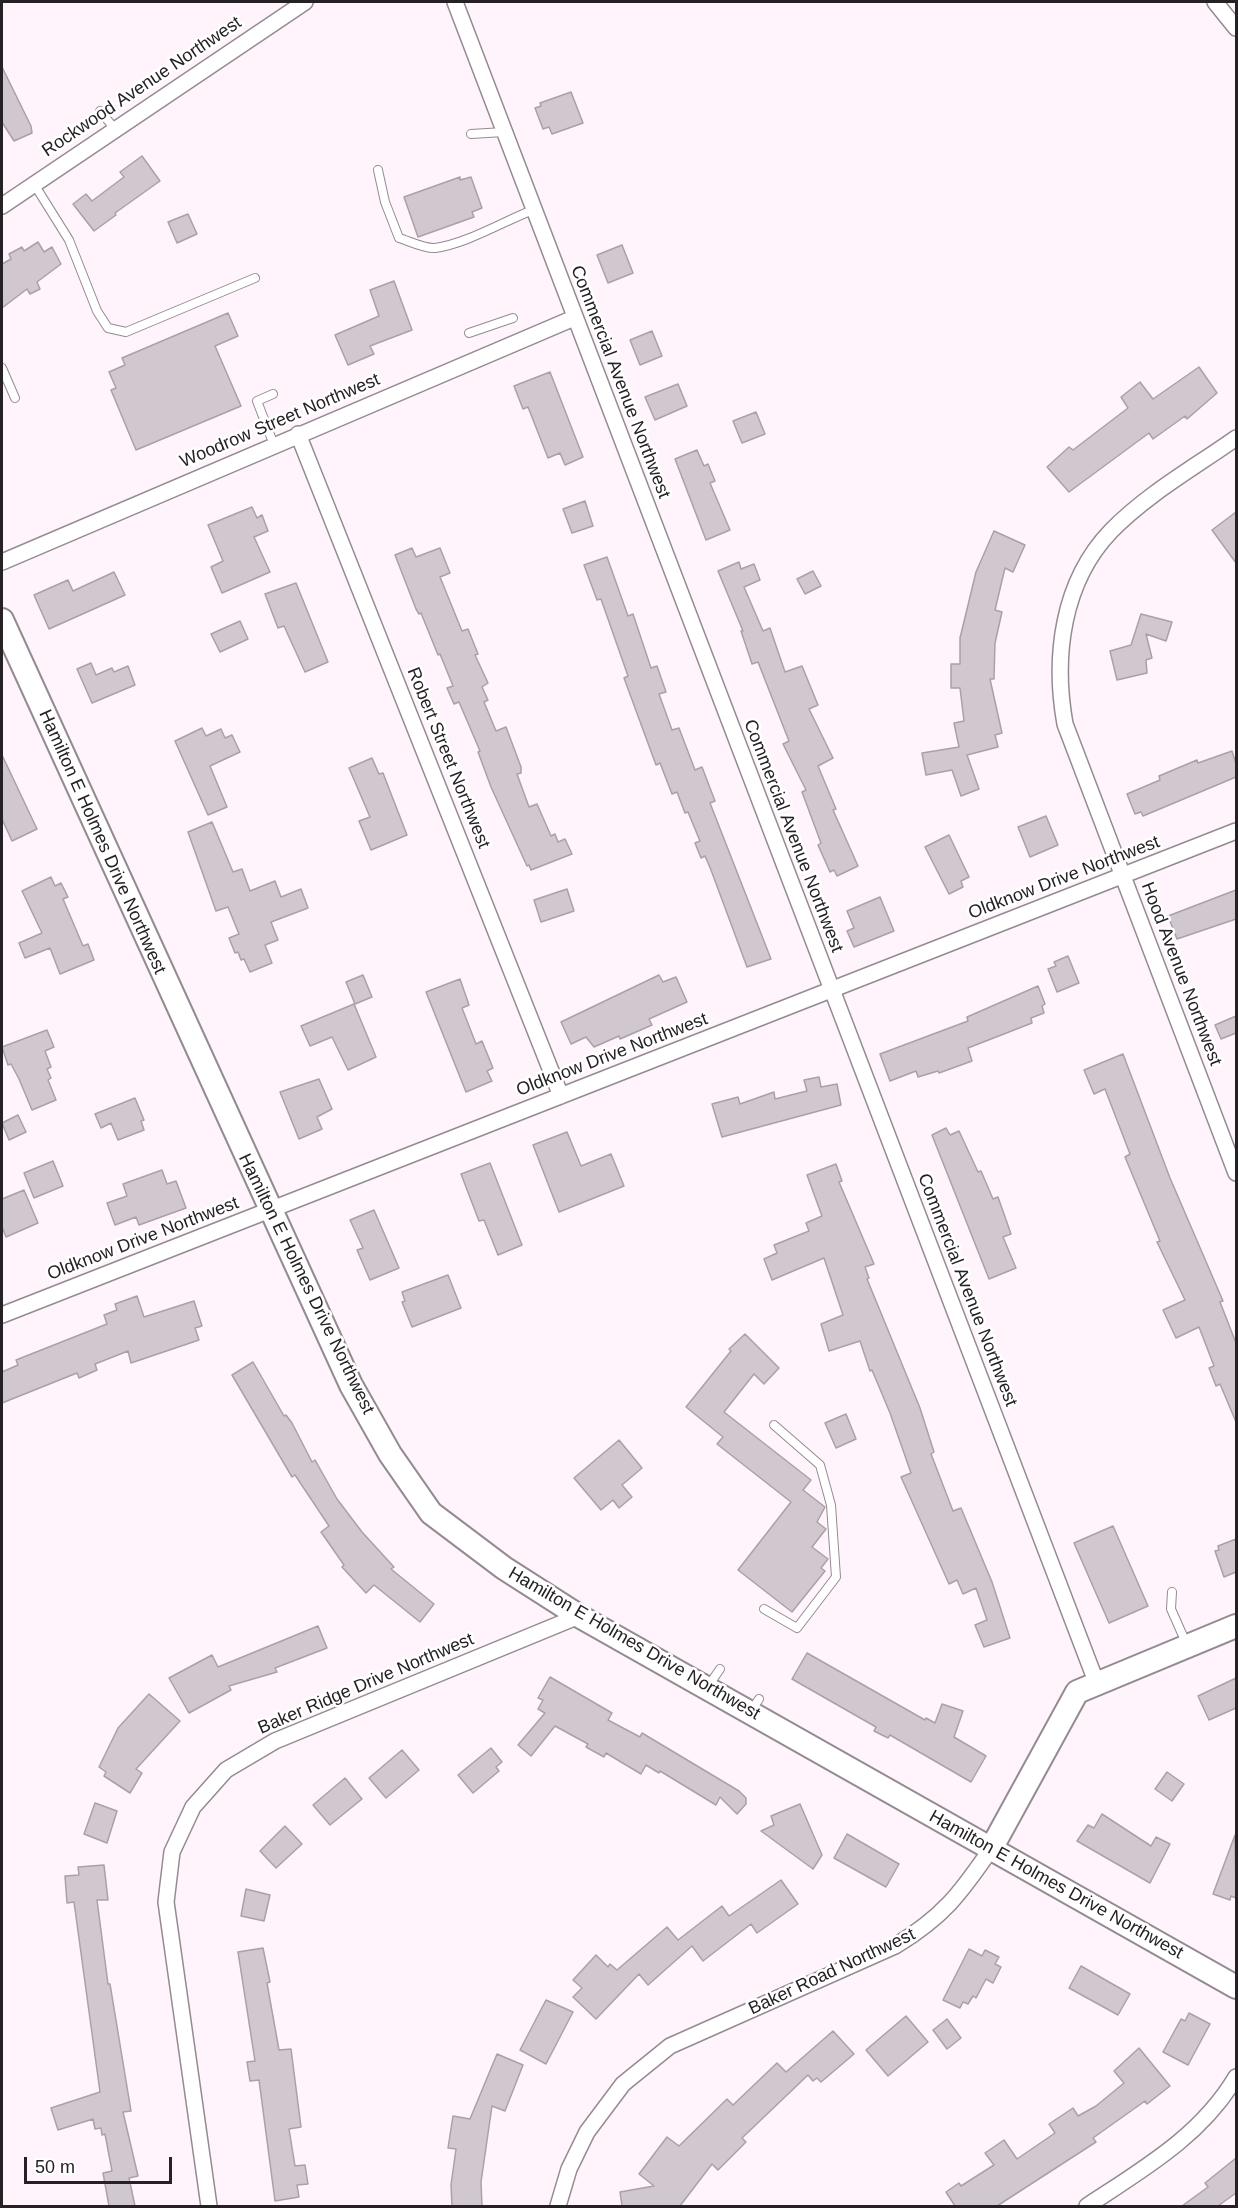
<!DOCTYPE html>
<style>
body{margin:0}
#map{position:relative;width:1238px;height:2208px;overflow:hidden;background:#fff4fc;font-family:Helvetica,sans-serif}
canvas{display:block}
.frame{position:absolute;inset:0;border:3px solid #252124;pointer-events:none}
.scale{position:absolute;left:24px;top:2157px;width:148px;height:27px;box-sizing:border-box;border:3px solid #252124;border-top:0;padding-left:8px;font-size:18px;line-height:21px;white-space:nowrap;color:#252124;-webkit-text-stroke:4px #fff;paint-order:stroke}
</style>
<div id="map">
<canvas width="1238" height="2208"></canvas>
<div class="frame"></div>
<div class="scale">50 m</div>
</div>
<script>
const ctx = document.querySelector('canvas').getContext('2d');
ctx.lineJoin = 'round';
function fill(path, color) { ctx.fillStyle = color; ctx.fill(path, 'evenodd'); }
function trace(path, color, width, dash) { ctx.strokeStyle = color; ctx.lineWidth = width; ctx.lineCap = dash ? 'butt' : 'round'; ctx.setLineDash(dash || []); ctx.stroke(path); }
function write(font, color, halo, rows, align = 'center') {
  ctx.font = font + ' Helvetica,sans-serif'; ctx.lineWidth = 5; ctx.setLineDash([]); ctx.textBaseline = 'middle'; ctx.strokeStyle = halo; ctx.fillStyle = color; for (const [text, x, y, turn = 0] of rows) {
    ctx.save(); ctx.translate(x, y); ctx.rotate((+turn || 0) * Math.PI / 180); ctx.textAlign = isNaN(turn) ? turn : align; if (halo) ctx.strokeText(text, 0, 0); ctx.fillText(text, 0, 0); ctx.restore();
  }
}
const building = new Path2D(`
 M2,67L31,126L32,133L14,141L2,122Z
 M571,92L583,123L552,134L549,127L543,129L535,108L541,106L540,103Z
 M142,156L160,181L115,213L116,215L94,231L73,204L86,194L92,201L124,177L120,172Z
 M460,177V180L471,177L482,208L472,212L474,217L418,237L404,197Z
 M188,214L197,234L177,243L168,222Z
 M38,242L44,252L52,247L61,264L37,282L40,289L30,294L27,289L2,308V264L11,259L9,254L22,247L24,251Z
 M622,245L633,273L608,283L597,255Z
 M394,281L412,330L370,346L374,354L348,365L335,335L379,316L370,290Z
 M228,313L238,336L215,346L241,406L136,450L111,390L116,388L109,372L125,365L122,358Z
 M652,331L662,356L640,365L630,340Z
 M1199,367L1217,393L1187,419L1185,416L1153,439L1149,433L1069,492L1047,467L1069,447L1073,450L1128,408L1121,397L1140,382L1153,399Z
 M550,372L583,457L565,465L560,453L548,458L528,407L523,409L514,386Z
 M678,384L687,406L655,420L645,397Z
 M756,412L765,434L742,443L733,421Z
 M697,450L704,466L708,464L715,481L710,483L730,530L706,540L675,459Z
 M585,501L593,526L572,533L563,509Z
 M252,507L257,518L262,515L268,531L254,537L270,572L222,593L211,567L223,561L208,525Z
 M1236,512V563L1212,530Z
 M994,531L1025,545L1013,572L1005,568L995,610L1002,612L995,643L994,679H990L1002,733L995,735L998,747L967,755L979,789L961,796L952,770L926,775L922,753L959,747L954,723L964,721L960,688H951V664H960V638L976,572Z
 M412,548L416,557L440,548L450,573L440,577L462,631L468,629L478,654L475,655L488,683L482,687L488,700L484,702L496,731L506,727L521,767V773L517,774L529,807L537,804L551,836L555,834L558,842L565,839L572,854L531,870L529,865L527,866L491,787L478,752L480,751L459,702L454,704L447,688L453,686L440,654L438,655L421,613L419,614L416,609L395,555Z
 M607,557L628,616L633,614L651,668L657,666L666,692L659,694L672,730L679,728L695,770L702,767L715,801L710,803L771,959L747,967L711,870L705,856L701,858L695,843L700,841L688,812L685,813L677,792L672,794L660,763L656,765L624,678L628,676L601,599L597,600L584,565Z
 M739,562L741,569L754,564L760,580L744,587L763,631L770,628L785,672L802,666L818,705L809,709L833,758L818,766L836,809L833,810L858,866L837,876L834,870L830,872L818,845L821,843L802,792L806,790L783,744L789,741L758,662L752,664L741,631H743L718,571Z
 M813,571L821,586L805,594L797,579Z
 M114,572L125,595L49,629L34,595L68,580L73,591Z
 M296,583L328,662L305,672L284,626L278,628L265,594Z
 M1141,614L1172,622L1166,641L1146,634L1152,658L1146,660L1147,673L1117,680L1110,651L1131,645Z
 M240,621L248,639L220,652L211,634Z
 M91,663L96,675L112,668L114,672L128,666L135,685L92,703L77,669Z
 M202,728L206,736L221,729L225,738L232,735L240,752L210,766L227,807L208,815L175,741Z
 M1232,751L1236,764V777L1143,816L1141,812L1135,814L1127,794L1160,780L1159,776L1197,760L1198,763Z
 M2,755L37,829L12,841L2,819Z
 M372,758L379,774L383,773L407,835L371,850L359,821L370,817L349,768Z
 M1046,816L1058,845L1030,857L1018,827Z
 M212,822L233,872L242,869L250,891L275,881L281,897L301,889L308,908L271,922L278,940L265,945L272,963L250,972L244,959L241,960L238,952L235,953L229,938L239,934L228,907L216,911L188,832Z
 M949,835L969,877L961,881L963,887L949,894L925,847Z
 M51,877L55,886L61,883L68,897L63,899L83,946L88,944L94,960L60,974L50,948L25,958L19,943L42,933L22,891Z
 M567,889L574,911L541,922L534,900Z
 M1236,890V919L1177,939L1168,916Z
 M880,897L894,931L854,947L847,931L854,928L847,911Z
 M1068,956L1079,983L1057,992L1048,969L1056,966L1054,962Z
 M363,975L372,997L355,1004L346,982Z
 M659,975L663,982L676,977L687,1002L649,1019L652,1025L620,1039L619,1036L594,1047L586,1037L571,1044L561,1022Z
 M460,979L469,1005L462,1008L476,1044L482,1041L493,1068L487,1071L492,1081L466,1092L426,992Z
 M1038,986L1045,1004L1042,1006L1044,1013L1031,1018L1032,1023L968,1048L972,1061L939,1073L938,1071L918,1077L916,1071L890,1081L880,1054L968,1021L967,1017Z
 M354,1004L376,1057L348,1070L332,1037L310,1046L301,1026Z
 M1236,1016V1033L1221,1039L1215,1025Z
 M47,1030L54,1047L45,1051L51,1067L47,1069L51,1078L48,1080L56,1100L32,1110L19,1079L11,1064L8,1065L2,1047Z
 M1123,1054L1170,1178L1223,1301L1220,1302L1236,1343V1422L1220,1384L1216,1386L1209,1368L1214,1366L1199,1327L1176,1338L1163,1310L1185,1300L1157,1242L1160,1241L1125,1157L1130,1154L1105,1089L1094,1094L1084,1070Z
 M819,1077L821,1087L837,1084L841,1105L722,1137L712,1104L738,1097L740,1104L774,1092L775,1099L807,1091L804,1080Z
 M319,1079L332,1109L317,1117L322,1129L299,1139L280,1092Z
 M135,1098L144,1120L141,1121L144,1130L118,1140L111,1123L101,1128L95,1114Z
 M18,1115L26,1132L9,1140L2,1123Z
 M946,1128L950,1135L959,1131L978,1172L981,1171L993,1199L998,1197L1011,1234L1003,1237L1016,1268L989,1279L932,1135Z
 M567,1132L581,1166L611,1154L624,1186L559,1212L533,1145Z
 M53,1161L63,1186L34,1198L24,1173Z
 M490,1163L522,1245L498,1255L484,1220L479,1221L461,1174Z
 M836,1164L842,1181L839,1182L874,1264L865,1267L869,1278L867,1279L920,1408L934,1452L931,1454L953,1511L961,1508L992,1582L1010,1638L984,1647L975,1625L987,1620L976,1588L963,1594L957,1580L949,1584L901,1477L911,1473L890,1413L872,1370L870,1371L860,1341L829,1351L821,1324L843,1315L824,1258L772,1280L764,1259L777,1253L774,1245L809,1231L806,1223L822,1216L807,1175Z
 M162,1170L167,1184L176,1181L186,1208L139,1225L136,1217L115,1225L107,1203L127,1196L123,1184Z
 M24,1190L38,1223L6,1237L2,1227V1199Z
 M374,1210L399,1268L370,1280L357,1250L363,1248L350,1220Z
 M448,1275L461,1308L412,1327L402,1302L405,1301L402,1292Z
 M137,1296L144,1317L194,1301L202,1326L195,1328L199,1340L131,1363L128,1351L95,1364L97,1370L79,1378L77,1373L2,1403V1372L18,1365L16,1360L107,1324L104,1315L117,1310L115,1304Z
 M745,1334L779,1368L764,1384L754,1374L724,1412L811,1480L803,1490L825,1507L817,1522L826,1529L812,1547L828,1559L821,1568L825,1571L792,1612L738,1570L791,1502L717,1444L723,1437L686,1407L731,1351L729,1349Z
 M253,1362L284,1416L286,1415L292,1423L312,1462L315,1460L337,1499L362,1532L394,1567L391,1569L434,1604L420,1622L374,1585L366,1593L342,1567L344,1565L321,1532L329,1526L295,1475L292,1477L232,1375Z
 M846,1414L856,1439L836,1448L825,1423Z
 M619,1440L642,1468L622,1485L632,1497L619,1508L613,1500L601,1510L574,1478Z
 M1113,1526L1148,1606L1109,1623L1074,1543Z
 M1236,1539V1572L1224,1577L1215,1551L1219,1550L1218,1546Z
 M318,1626L327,1648L275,1668L277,1672L229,1686L231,1690L189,1713L169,1678L212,1655L218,1667Z
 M807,1653L925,1720L926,1718L935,1723L942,1704L963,1711L954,1737L986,1756L971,1782L890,1735L888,1738L874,1731L876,1727L792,1679Z
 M550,1677L612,1713L608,1720L640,1737L642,1733L739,1791L746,1798V1804L737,1814L720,1797L716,1805L660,1771L659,1773L646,1765L641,1774L606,1753L604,1757L586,1747L588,1744L555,1726L531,1756L518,1745L545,1713L538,1709L543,1700L538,1698Z
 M1236,1678V1708L1209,1720L1198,1696Z
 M149,1694L180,1721L136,1769L142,1773L130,1793L104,1776L106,1772L99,1767L118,1728Z
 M491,1748L502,1762L496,1767L499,1771L473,1793L458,1775Z
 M402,1750L419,1770L386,1798L369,1778Z
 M1167,1772L1184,1784L1172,1801L1155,1789Z
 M345,1778L362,1799L330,1825L313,1805Z
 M95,1803L117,1811L107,1843L84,1834Z
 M800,1804L822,1855L813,1869L761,1831L774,1825L771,1816Z
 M1102,1814L1151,1846L1156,1837L1170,1844L1150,1883L1077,1841L1088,1825L1094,1828Z
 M285,1826L302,1844L276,1868L260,1851Z
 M847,1834L899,1864L886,1887L834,1858Z
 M1235,1835L1236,1898L1231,1896L1230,1900L1213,1894Z
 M104,1865L108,1900H97L108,1984H110L131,2111L123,2112L138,2176L129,2178L135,2206H109L103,2173L112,2171L105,2134L102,2135L101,2128L95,2129L93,2119L58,2130L51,2108L100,2092L74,1902L67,1903L65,1876L79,1875L78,1867Z
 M781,1880L798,1904L757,1933L751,1924L703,1961L692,1946L648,1985L639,1974L596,2019L573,1997L582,1988L573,1980L596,1955L608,1967L610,1964L617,1970L667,1927L678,1940L722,1906L729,1916Z
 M246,1889L270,1895L264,1921L241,1916Z
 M263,1948L270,1982L267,1983L279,2050L291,2049L301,2127L289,2129L295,2166L305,2165L308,2184L297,2185L299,2197L275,2201L259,2080L250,2081L247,2062L255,2061L238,1952Z
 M969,1949L982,1956L985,1950L999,1957L995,1964L1001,1967L993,1983L986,1979L976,1998L973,1996L968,2004L963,2002L960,2008L943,2000Z
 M1081,1966L1130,1994L1118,2015L1069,1988Z
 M546,2000L573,2012L546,2064L520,2050Z
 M1189,2013L1210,2024L1188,2065L1163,2052L1181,2019L1185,2021Z
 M906,2016L928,2042L888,2076L866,2050Z
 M947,2019L961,2038L947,2049L933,2030Z
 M833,2031L854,2054L821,2082L817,2078L813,2081L808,2075L742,2138L746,2142L718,2170L712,2164L680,2206H622L620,2192L654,2186L639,2174L667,2137L679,2146L727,2099L733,2105L777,2063L786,2072Z
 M1139,2048L1170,2086L1147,2104L1145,2101L1093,2138L1096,2142L997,2206H955L946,2192L959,2183L961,2186L994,2165L985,2153L1004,2140L1017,2159L1055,2133L1049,2124L1073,2108L1078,2116L1096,2106L1124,2083L1114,2071Z
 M497,2054L523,2065L505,2111L492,2106L481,2182L482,2206H452L451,2185L456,2149L448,2148L453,2116L470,2119Z
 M1236,2158V2193L1218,2206H1182L1208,2187L1205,2183Z`);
const lane = new Path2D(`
 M100,111L115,129
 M471,134L504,132
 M378,170L385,202L399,238C409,241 425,249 435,248C466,244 504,221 533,210
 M34,184L69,240L97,311L108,328L126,332L255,278
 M469,333L513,318
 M2,368L15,398
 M273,394L257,401L274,445
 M1172,1592L1171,1609L1187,1645
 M764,1609L797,1628L836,1577L831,1505L820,1465L774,1425
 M709,1685L720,1669
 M751,1711L759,1699`);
const street = new Path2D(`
 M455,2L1097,1684
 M1215,2L1236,28
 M2,206L305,2
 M298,434L561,1096
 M1236,438C1195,467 1147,494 1111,531C1062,582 1053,657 1065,724L1236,1173
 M2,562L574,318
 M2,1315L1236,831
 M209,2206L166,1902L172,1852L193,1807L226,1770L275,1741L579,1616
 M558,2206L569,2169L587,2132L623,2084L670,2046L895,1946C943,1917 960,1894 991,1849
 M1087,2206C1143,2169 1201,2136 1236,2077`);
const secondary = new Path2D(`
 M2,620L351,1385L390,1454L431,1513L504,1568L579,1616L1236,1987
 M991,1849L1077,1692L1236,1626`);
const streetNames = [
 ["Rockwood Avenue Northwest",142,87,-34],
 ["Commercial Avenue Northwest",620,382,69],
 ["Woodrow Street Northwest",280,421,-23],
 ["Robert Street Northwest",448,758,68],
 ["Commercial Avenue Northwest",793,836,69],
 ["Hamilton E Holmes Drive Northwest",102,842,66],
 ["Oldknow Drive Northwest",1064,878,-21],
 ["Hood Avenue Northwest",1181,974,69],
 ["Oldknow Drive Northwest",612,1055,-21],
 ["Oldknow Drive Northwest",143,1239,-21],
 ["Hamilton E Holmes Drive Northwest",306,1284,64],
 ["Commercial Avenue Northwest",967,1290,69],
 ["Hamilton E Holmes Drive Northwest",634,1644,30],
 ["Baker Ridge Drive Northwest",366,1684,-23],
 ["Hamilton E Holmes Drive Northwest",1056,1885,29],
 ["Baker Road Northwest",832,1972,-25]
];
fill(building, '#d1c7cf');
trace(building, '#aaa0a8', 1.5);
trace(lane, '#948b92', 10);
trace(street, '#948b92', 18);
trace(secondary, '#948b92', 26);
trace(lane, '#fff', 8);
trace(street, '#fff', 15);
trace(secondary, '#fff', 22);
write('18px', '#252124', '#fff', streetNames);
</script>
